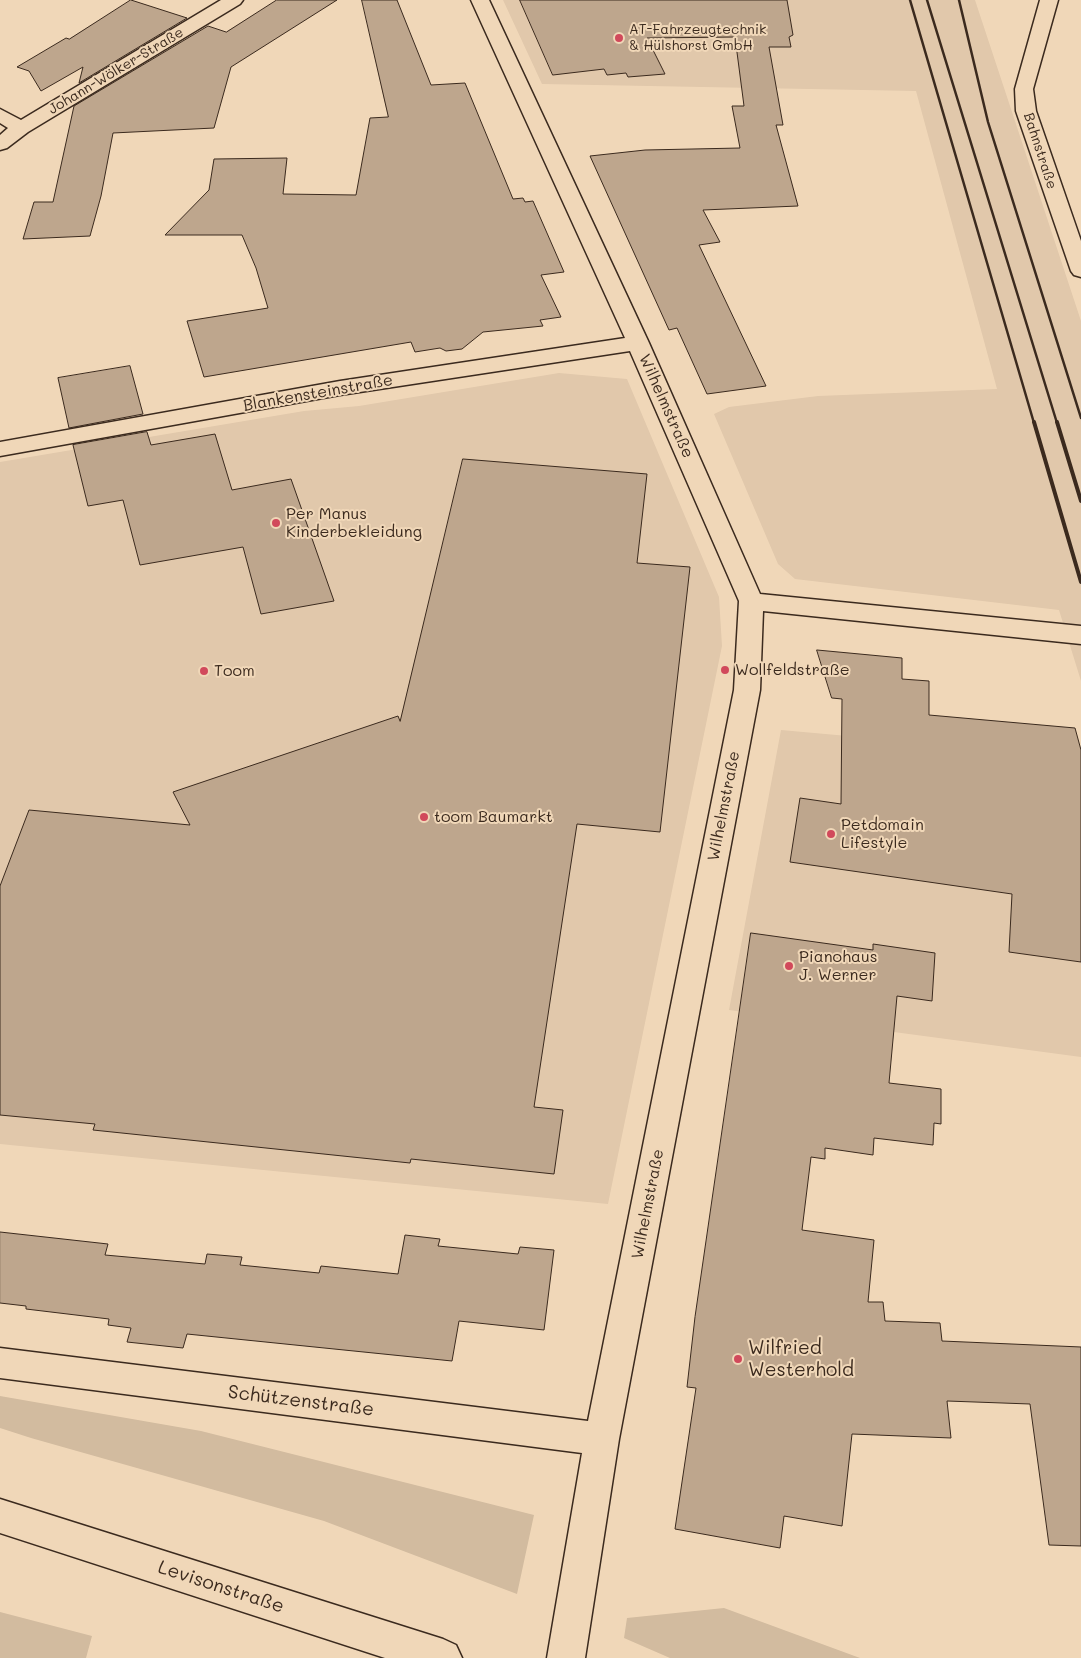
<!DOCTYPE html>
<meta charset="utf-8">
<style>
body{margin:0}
canvas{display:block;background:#f0d7b8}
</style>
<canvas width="1081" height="1658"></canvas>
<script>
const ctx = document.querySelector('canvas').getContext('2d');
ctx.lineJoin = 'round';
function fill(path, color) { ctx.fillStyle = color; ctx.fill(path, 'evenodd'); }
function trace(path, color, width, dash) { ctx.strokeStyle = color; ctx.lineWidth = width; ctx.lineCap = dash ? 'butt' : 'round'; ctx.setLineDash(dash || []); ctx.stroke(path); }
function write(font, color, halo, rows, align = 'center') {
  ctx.font = font + ' Mali,sans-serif'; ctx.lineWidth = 4; ctx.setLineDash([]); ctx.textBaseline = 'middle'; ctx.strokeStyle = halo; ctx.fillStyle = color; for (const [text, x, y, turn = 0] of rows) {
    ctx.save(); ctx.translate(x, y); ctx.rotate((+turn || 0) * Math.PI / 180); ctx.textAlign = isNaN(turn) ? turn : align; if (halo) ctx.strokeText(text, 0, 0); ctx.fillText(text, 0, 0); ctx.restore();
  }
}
const built = new Path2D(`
 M503,0H975L1081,321V681L1059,610L795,579L778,564L714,414L729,407L818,396L997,389L916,91L542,84Z
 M559,373L627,379L719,597L722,646L608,1204L0,1144V462L304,411L359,406Z
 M781,730L1081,757V1057L729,1010Z`);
const green = new Path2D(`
 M0,1396L201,1431L534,1515L517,1594L324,1521L31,1438L0,1428Z
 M724,1608L860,1658H670L624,1638L627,1618Z
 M0,1612L92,1636L86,1658H0Z`);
const building = new Path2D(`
 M131,0L187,18L79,83L83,67L41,91L29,71L17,67L66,38L69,39Z
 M277,0H337L231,67L214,128L113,133L101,196L90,236L23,239L34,202H53L74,106L208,26L226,32Z
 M362,0H397L431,85L465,83L513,199L523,198L525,202L533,201L564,272L541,275L561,317L540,320L543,326L483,332L462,349L446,351L440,348L415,352L411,342L204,377L187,321L268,308L256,268L242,235H165L209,190L214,159L287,158L283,194L356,195L370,118L388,117Z
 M520,0H787L793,35L789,37L791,47H769L783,125H776L798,206L703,210L720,242L699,245L766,386L707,394L677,328L669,330L590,156L645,150L740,148L732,106H744L735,37L647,38L665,74L628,77L626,73L607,75L604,69L553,75Z
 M130,366L143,414L69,428L58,378Z
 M147,432L151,445L215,434L232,490L291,479L334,601L261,614L243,547L140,565L123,500L88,506L73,445Z
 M463,459L647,474L637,563L690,567L660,832L577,824L534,1107L563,1110L554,1174L411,1159L410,1163L93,1130L95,1124L0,1115V886L29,810L190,825L173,792L398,716L400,721Z
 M817,650L902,658V679L929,681V715L1075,728L1081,750V962L1009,952L1012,894L790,862L800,798L841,804L842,699L832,698Z
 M751,933L873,950V944L935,953L932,1001L897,996L889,1083L941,1089V1124L934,1123L933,1145L874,1138L873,1155L825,1148V1159L811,1157L802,1230L874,1240L868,1302H883L885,1321L940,1323L942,1341L1081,1347V1546L1049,1545L1030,1404L947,1401L951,1438L852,1434L842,1526L784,1516L780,1548L675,1529L696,1388L687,1387L695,1317Z
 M0,1232L108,1244L105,1255L205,1264L207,1254L242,1257L240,1265L319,1273L321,1266L398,1274L405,1235L440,1239L438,1246L518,1254L520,1247L554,1250L544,1330L459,1321L452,1361L187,1334L183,1348L127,1342L131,1328L108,1325L109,1319L26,1309V1306L0,1303Z`);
const minor = new Path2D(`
 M221,0H243L240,4L28,132L7,148L0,150V135L8,128L0,123V109L21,120Z
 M471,0H489L649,343L760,594L1081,626V644L763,611L760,690L619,1439L585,1658H547L582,1453L0,1378V1348L588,1421L734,690L739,601L630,351L340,395L0,456V442L340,381L625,338Z
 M1040,0H1058L1033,89L1036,111L1081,241V277L1074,275L1071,271L1016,111L1015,89Z`);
const major = new Path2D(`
 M0,1499L443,1639L456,1645L462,1658H385L0,1533Z`);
const railFar1 = new Path2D(`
 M910,0L1034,423
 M927,0L1057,423
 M959,0L988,122L1081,418`);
const rail = new Path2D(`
 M1034,422L1081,582
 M1057,422L1081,501`);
const markers = [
 [619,38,5,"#d1495b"],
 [276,523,5,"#d1495b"],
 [725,670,5,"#d1495b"],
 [204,671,5,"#d1495b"],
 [424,817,5,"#d1495b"],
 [831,834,5,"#d1495b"],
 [789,966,5,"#d1495b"],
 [738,1359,5,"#d1495b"]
];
const farPoinames = [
 ["AT-Fahrzeugtechnik",629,30],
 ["& Hülshorst GmbH",629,46]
];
const farStreetnames = [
 ["Johann-Wölker-Straße",116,71,-31],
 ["Bahnstraße",1040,151,72]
];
const streetNames = [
 ["Blankensteinstraße",318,393,-10],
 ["Wilhelmstraße",666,406,66],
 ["Wilhelmstraße",724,806,-79],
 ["Wilhelmstraße",648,1204,-79]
];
const poiNames = [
 ["Per Manus",286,514],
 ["Kinderbekleidung",286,532],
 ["Wollfeldstraße",735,670],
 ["Toom",214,671],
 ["toom Baumarkt",434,817],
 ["Petdomain",841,825],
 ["Lifestyle",841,843],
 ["Pianohaus",799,957],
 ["J. Werner",799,975]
];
const nearPoinames = [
 ["Wilfried",748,1348],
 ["Westerhold",748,1370]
];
const nearStreetnames = [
 ["Schützenstraße",301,1401,7],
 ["Levisonstraße",221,1587,18]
];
fill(built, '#e1c8ab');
fill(green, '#d2bb9f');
fill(building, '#bea68d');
trace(building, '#3b2a1e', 1);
trace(minor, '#3b2a1e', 3);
trace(major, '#3b2a1e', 3);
fill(minor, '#f0d7b8');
fill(major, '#f0d7b8');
trace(railFar1, '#3b2a1e', 2.5);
trace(rail, '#3b2a1e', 4);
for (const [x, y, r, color] of markers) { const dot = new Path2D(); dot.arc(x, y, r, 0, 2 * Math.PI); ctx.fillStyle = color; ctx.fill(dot); trace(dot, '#f0d7b8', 2); }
write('14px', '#3b2a1e', '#f0d7b8', farPoinames, 'left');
write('14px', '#3b2a1e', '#f0d7b8', farStreetnames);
write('16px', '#3b2a1e', '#f0d7b8', streetNames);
write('16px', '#3b2a1e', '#f0d7b8', poiNames, 'left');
write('19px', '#3b2a1e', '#f0d7b8', nearPoinames, 'left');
write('19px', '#3b2a1e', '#f0d7b8', nearStreetnames);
</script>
